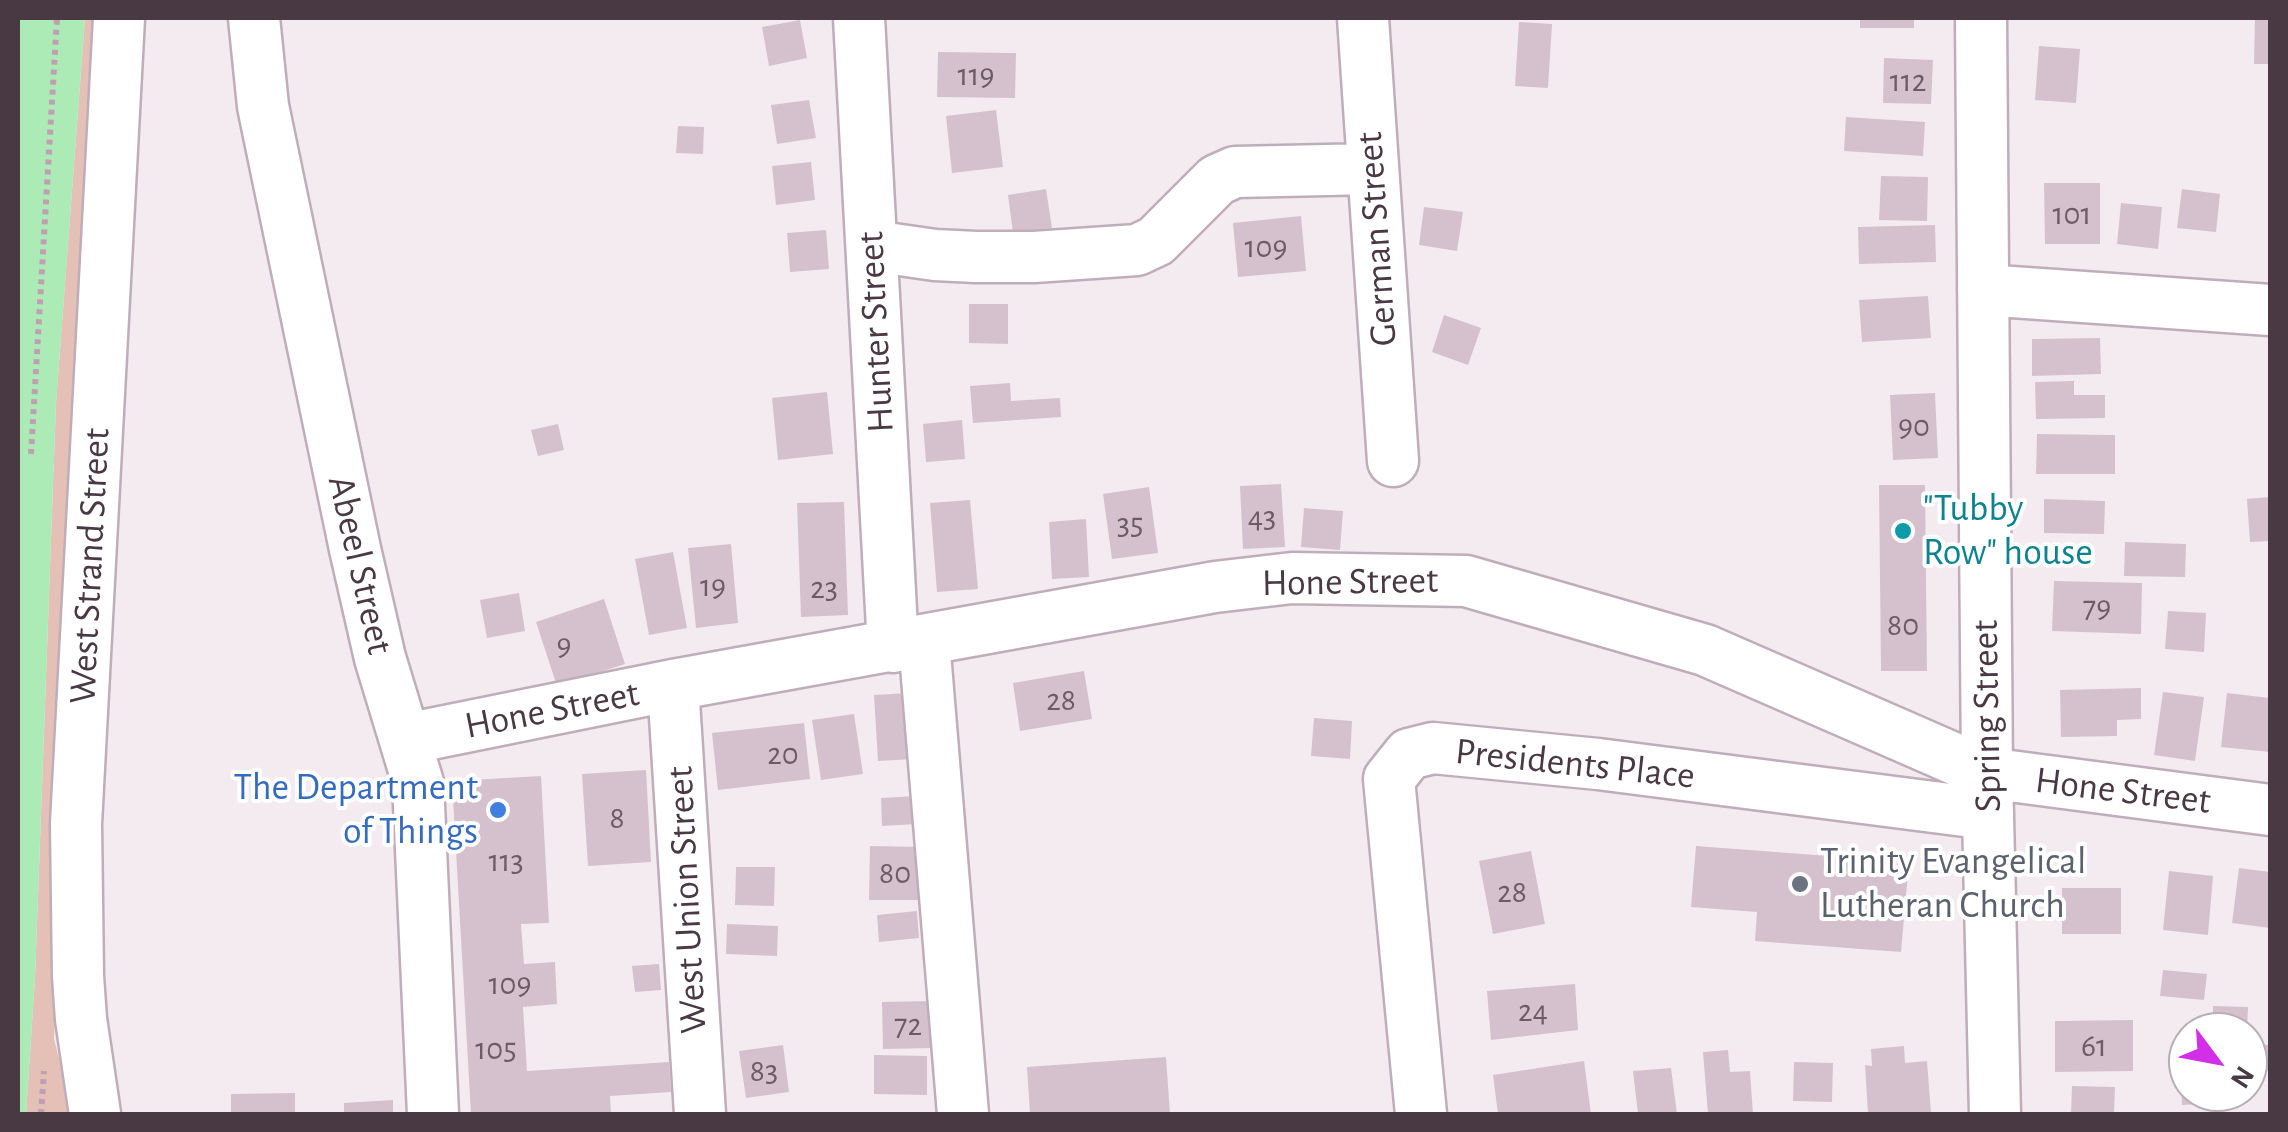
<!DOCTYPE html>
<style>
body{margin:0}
#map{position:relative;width:2288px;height:1132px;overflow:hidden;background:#f4ebf0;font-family:"Alegreya Sans",sans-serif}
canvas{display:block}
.frame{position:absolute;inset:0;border:20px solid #483943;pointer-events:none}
.north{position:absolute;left:2168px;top:1012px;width:100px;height:100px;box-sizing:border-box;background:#fff;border:2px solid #b6b0b4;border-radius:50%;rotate:122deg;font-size:28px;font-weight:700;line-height:40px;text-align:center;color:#483943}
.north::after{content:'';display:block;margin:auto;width:35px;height:45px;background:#d32ee8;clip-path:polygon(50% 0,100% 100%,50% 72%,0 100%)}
</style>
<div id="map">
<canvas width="2288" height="1132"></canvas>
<div class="frame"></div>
<div class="north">N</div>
</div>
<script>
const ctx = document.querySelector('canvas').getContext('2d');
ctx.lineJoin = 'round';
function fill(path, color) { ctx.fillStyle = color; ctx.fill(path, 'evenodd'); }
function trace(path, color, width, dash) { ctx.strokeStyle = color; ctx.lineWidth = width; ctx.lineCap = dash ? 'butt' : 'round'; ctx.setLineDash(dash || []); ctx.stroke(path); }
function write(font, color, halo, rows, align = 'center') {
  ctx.font = font + ' "Alegreya Sans",sans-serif'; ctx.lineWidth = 8; ctx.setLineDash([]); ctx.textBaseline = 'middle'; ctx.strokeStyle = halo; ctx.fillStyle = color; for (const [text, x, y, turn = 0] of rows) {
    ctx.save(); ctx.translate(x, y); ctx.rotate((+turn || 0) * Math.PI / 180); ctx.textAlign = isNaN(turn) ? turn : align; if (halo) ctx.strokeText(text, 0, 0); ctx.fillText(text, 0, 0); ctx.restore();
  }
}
const green = new Path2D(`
 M85,18H103L76,484L54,1039L73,1114H26L35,978L56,403Z`);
const water = new Path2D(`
 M18,18H85L56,403L35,978L26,1114H18Z`);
const building = new Path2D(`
 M1860,18H1914V28H1860Z
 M2255,18H2270V64H2254Z
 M800,20L807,58L769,66L762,27Z
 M1519,22L1552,24L1548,88L1515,86Z
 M2039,46L2080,49L2076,103L2035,100Z
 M938,52L1016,53L1015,98L937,97Z
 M1884,58L1933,60L1931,104L1883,103Z
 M809,100L816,138L777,144L771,105Z
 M996,110L1003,167L952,173L946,116Z
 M1846,117L1925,122L1923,156L1844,151Z
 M678,126L704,127L703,154L676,153Z
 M811,162L815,200L776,205L772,166Z
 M1881,176L1928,177L1927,221L1879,220Z
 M2044,183H2100V244H2045Z
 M1046,189L1052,228L1013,233L1008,195Z
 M2182,189L2220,194L2216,232L2177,228Z
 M2121,203L2162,207L2158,249L2117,244Z
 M1424,207L1463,212L1457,251L1419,245Z
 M1301,216L1306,271L1238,277L1233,223Z
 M1935,225L1936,262L1859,264L1858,227Z
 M826,230L829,269L790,272L787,233Z
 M1928,296L1931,338L1862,342L1859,300Z
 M969,304H1008V344L969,343Z
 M1444,315L1481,328L1468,365L1432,352Z
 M2100,338L2101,374L2032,376V339Z
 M2074,381V395H2105V418L2036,419L2035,382Z
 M1010,383L1011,401L1060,398L1061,417L973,423L970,386Z
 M827,392L833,454L778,460L772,398Z
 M1935,393L1938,458L1893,460L1890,395Z
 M962,420L965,459L926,462L923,424Z
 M558,424L564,450L538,456L531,430Z
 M2037,434L2115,435V474H2036Z
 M1281,484L1285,547L1243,549L1240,486Z
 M1879,485H1925L1927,671H1881Z
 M1149,487L1158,553L1112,559L1103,494Z
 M2270,497V541L2250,542L2247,499Z
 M2044,499L2105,501L2104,534L2044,533Z
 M970,500L978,589L937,592L930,503Z
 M844,502L848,615L801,617L797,503Z
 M1304,508L1343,511L1340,550L1301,547Z
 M1086,519L1089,577L1052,579L1049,522Z
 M2125,542L2186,544L2185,577L2124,576Z
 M731,544L738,623L696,628L688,548Z
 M673,552L687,628L649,635L635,559Z
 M2054,581L2142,583L2141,634L2052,631Z
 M519,593L525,631L487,638L480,600Z
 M604,599L625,664L557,686L536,622Z
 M2168,611L2206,613L2204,652L2165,649Z
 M1084,671L1092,719L1020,731L1013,683Z
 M2141,688V719L2117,720V736L2061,737L2060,690Z
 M2163,692L2204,697L2195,761L2154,755Z
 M910,693L914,759L878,761L874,695Z
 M2227,693L2270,698V752L2221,747Z
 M854,714L863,774L821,780L812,720Z
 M1314,718L1352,721L1350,759L1311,756Z
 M804,723L810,779L718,790L712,733Z
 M646,770L651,862L588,866L582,774Z
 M541,776L549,923L521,924L524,964L555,962L557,1004L523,1007L527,1071L669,1062L671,1092L610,1096L611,1114H471L452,781Z
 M916,796L917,824L882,826L881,798Z
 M870,846L921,847V900H869Z
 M1696,846L1909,862L1901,952L1755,941L1757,912L1691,907Z
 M1531,851L1545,924L1493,934L1479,861Z
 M736,867H775L774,906L735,905Z
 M2239,868L2270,872V928L2232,923Z
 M2169,871L2213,876L2208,935L2163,930Z
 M2062,888H2121V934H2062Z
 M917,911L919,938L879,942L877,915Z
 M727,924L778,926L777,956L726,954Z
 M659,964L661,990L635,992L632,966Z
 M2163,970L2207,974L2204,1000L2160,996Z
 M1575,984L1578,1030L1491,1040L1487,991Z
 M932,1001L934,1048L883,1049L882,1002Z
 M2213,1006L2248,1007L2247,1032H2213Z
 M2133,1020V1071L2055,1072V1021Z
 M2188,1032V1061L2180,1062L2179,1033Z
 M2248,1044L2270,1045V1071L2248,1070Z
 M783,1045L789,1092L746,1098L739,1051Z
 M1904,1046L1905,1063L1927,1061L1931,1113L1868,1114L1865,1065L1872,1066L1871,1049Z
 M1728,1050L1730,1072L1750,1071L1753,1114H1708L1703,1052Z
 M874,1055L927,1056V1095L874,1094Z
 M1166,1057L1170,1114H1030L1027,1067Z
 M1584,1061L1591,1114H1498L1493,1075Z
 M1794,1062L1833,1063L1832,1102L1793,1101Z
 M1671,1068L1677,1114H1638L1633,1071Z
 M2181,1083H2188V1092H2213L2214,1103L2182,1105Z
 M2072,1086L2115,1087L2114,1114H2071Z
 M295,1093V1114H231V1094Z
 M393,1100V1114H344V1103Z`);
const path = new Path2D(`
 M31,454L57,18
 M41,1114L44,1071`);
const minor = new Path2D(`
 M254,18L263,106L355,549L380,658L418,783L433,1114
 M859,18L893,647
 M1363,18L1393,461
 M1981,18L1987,773L1995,1114
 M872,246L935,255L976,257H1034L1137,250L1156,241L1217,180L1235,172L1372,169
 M1983,290L2270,310
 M924,641L963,1114
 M673,685L700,1114
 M406,739L673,685L1215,587L1292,578L1466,581L1705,650L1987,773L2270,810
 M95,1114L81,1019L78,976L76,824L119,18
 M1421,1114L1389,779L1409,754L1433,748L1598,764L1988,814`);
const markers = [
 [1903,531,10,"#0f9aa8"],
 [498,810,10,"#3f7fe0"],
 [1800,884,10,"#6b7280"]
];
const numberNames = [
 ["119",976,75],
 ["112",1908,81],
 ["101",2072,214],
 ["109",1266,247],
 ["90",1914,426],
 ["43",1262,517],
 ["35",1130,524],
 ["19",713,586],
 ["23",824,588],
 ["79",2097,607],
 ["80",1903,625],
 ["9",564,645],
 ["28",1061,700],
 ["20",783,754],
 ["8",617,818],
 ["113",506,861],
 ["80",895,873],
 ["28",1512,892],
 ["109",510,984],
 ["24",1533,1011],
 ["72",908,1025],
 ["61",2094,1046],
 ["105",496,1049],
 ["83",764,1071]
];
const streetNames = [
 ["German Street",1377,239,-94],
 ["Hunter Street",876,332,-93],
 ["Abeel Street",360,565,77],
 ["West Strand Street",90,566,-87],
 ["Hone Street",1350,582,-1],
 ["Hone Street",552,710,-11],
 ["Spring Street",1987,716,-91],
 ["Presidents Place",1575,764,6],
 ["Hone Street",2123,791,7],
 ["West Union Street",687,900,-93]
];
const cultureNames = [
 ["\"Tubby",1923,509],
 ["Row\" house",1923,553]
];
const shopNames = [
 ["The Department",478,788],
 ["of Things",478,832]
];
const worshipNames = [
 ["Trinity Evangelical",1820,862],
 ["Lutheran Church",1820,906]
];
fill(green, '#e4c0b7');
fill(water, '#adebb6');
fill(building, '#d5c1ce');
trace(minor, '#bfaeb9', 55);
trace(path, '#bfa0b3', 6, [5, 5]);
trace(minor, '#fff', 50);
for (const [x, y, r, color] of markers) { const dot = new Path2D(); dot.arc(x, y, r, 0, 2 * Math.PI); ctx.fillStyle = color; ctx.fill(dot); trace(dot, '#fff', 4); }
write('32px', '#6b5b66', null, numberNames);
write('38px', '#483943', '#fff', streetNames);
write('38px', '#0d838f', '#fff', cultureNames, 'left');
write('38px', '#366cbe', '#fff', shopNames, 'right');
write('38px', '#5b616d', '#fff', worshipNames, 'left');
</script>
